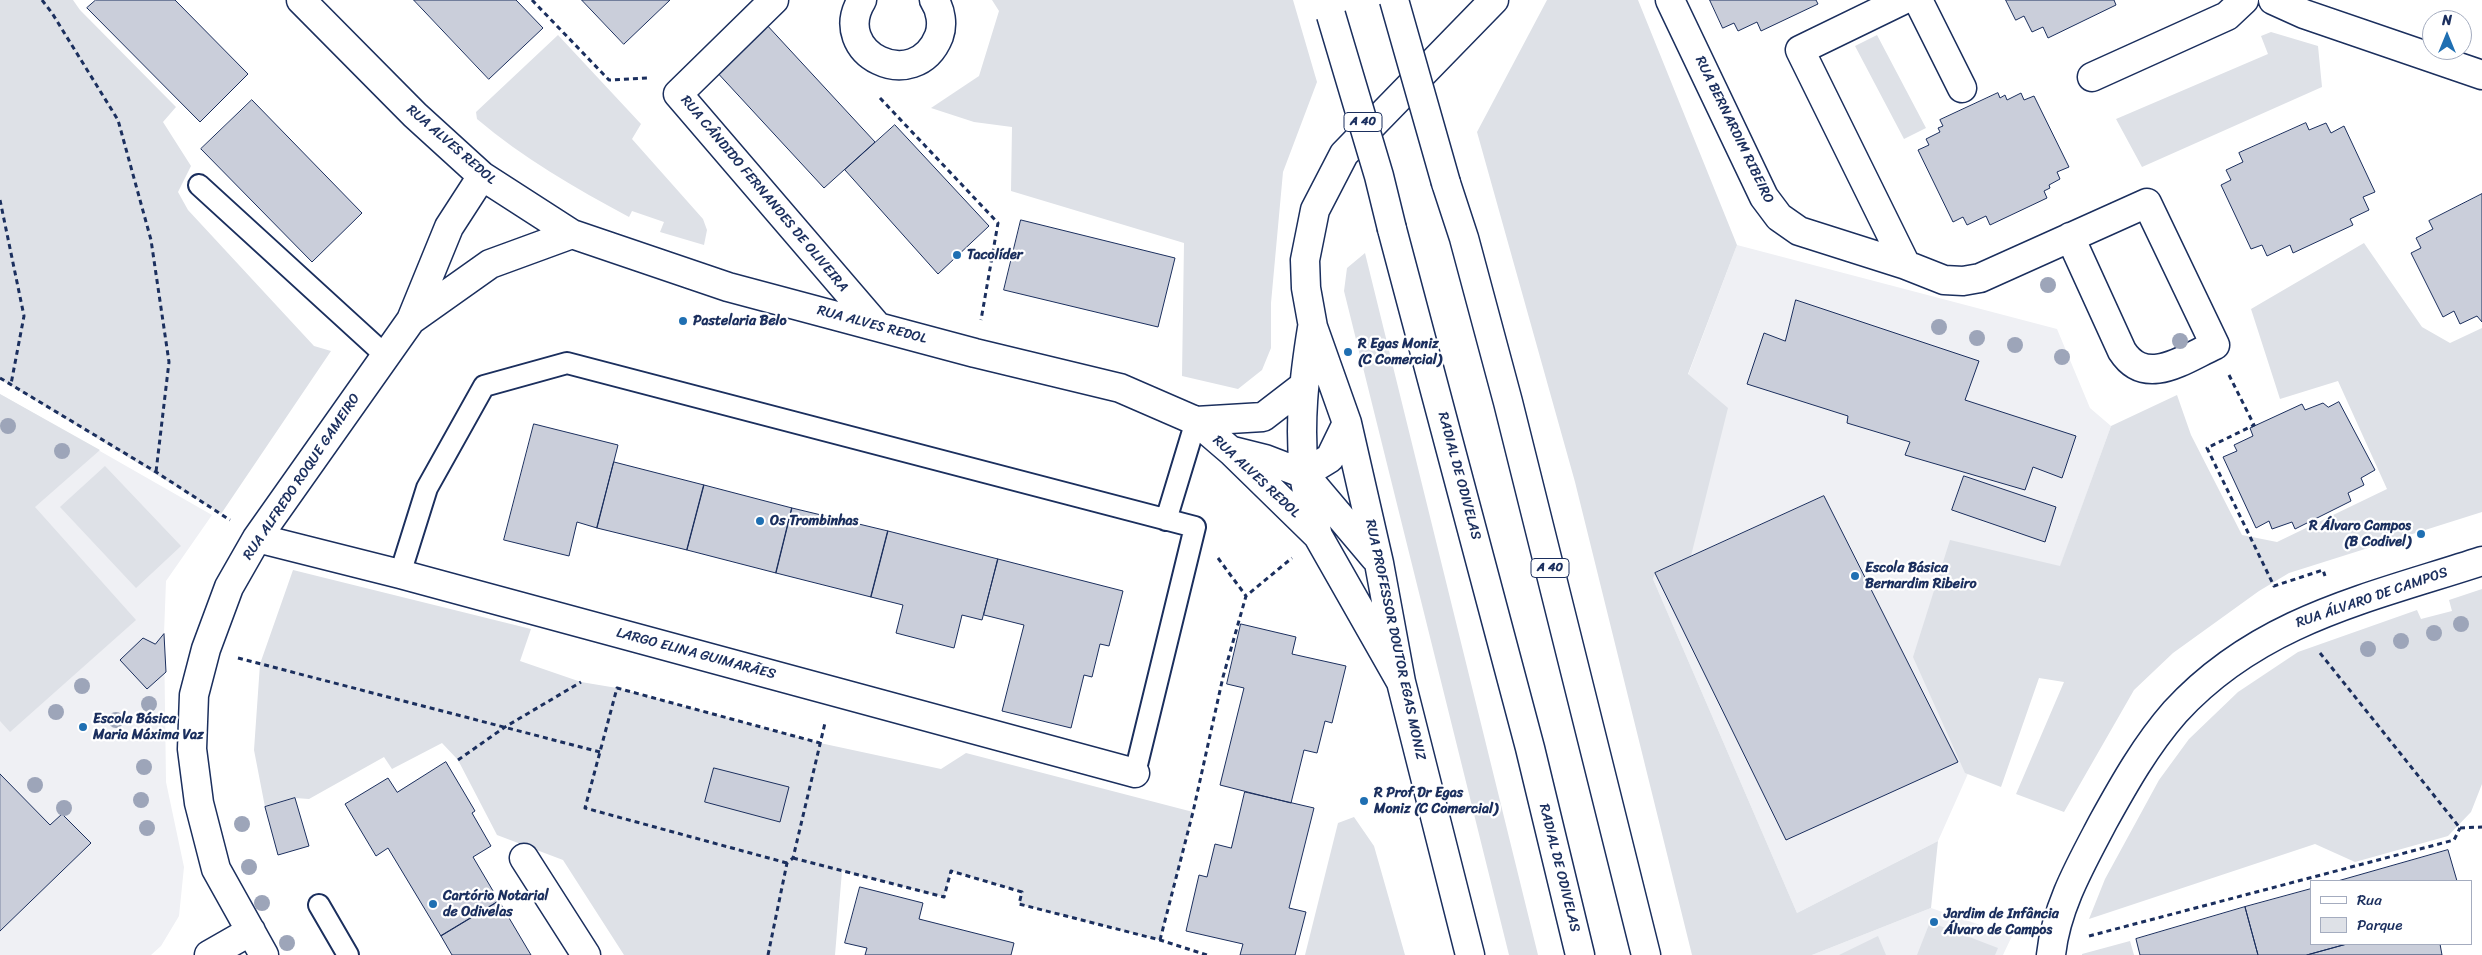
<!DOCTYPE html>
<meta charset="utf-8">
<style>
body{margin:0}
#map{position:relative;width:2482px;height:955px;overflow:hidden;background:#fff;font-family:Sriracha,sans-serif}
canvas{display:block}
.legend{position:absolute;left:2310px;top:880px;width:162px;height:65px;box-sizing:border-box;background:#fff;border:1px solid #a4acbf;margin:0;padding:6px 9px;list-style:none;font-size:15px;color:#1b2f5e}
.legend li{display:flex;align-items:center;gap:10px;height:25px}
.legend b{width:25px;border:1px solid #a4acbf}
.north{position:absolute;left:2422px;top:10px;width:50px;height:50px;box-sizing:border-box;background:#fff;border:1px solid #a4acbf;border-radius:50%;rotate:0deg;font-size:14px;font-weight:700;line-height:20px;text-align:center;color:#1b2f5e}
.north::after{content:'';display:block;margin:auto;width:18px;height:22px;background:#1f6fb2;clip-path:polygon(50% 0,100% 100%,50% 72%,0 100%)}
</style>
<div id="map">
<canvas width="2482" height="955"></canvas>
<ul class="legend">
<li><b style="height:6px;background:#fff"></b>Rua</li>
<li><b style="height:14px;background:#dee1e7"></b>Parque</li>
</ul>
<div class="north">N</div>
</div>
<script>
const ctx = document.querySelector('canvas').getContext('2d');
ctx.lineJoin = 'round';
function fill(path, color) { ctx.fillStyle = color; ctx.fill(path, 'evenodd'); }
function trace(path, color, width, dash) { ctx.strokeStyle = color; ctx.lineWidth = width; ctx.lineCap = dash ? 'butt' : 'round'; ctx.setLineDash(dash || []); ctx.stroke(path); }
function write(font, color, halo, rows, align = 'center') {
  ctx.font = font + ' Sriracha,sans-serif'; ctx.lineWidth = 4.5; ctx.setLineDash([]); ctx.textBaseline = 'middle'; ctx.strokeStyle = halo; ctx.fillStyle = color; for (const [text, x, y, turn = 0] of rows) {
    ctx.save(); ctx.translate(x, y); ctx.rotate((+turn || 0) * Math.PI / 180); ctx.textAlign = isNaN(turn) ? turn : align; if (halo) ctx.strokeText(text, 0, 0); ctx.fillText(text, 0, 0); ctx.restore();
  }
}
const built = new Path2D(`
 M1737,245L2057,329L2090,408L2111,426L2060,567L1938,841L1797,913L1653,579L1688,375Z
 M0,394L212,515L166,581L164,634L166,782L184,867L179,916L161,946L151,955H0Z
 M1931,908L2012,936L2003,955H1812Z`);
const green = new Path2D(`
 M0,0H73L80,10L176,107L163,122L191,166L178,192L188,210L314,346L331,351L221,514L0,379Z
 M992,0H1293L1317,82L1283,172L1271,303V348L1262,370L1238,389L1182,376L1184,243L1011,191L1012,127L974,122L931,108L979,76L999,11Z
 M1547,0H1638L1737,245L1688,374L1728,408L1691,556L1655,573L1653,579L1797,913L1938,841L1931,908L1812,955H1692L1575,482L1477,132Z
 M2271,32L2318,46L2322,87L2142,167L2116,119L2268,54L2261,36Z
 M558,35L641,124L632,139L703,219L707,230L704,245L660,232L664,222L632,211L629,217C575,188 523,158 477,119L476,112Z
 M1877,35L1926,128L1904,139L1855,46Z
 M2364,243L2422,327L2450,343L2482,328V512L2289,573L2259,591L2173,653L2134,690L2064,812L2016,794L2064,682L2039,678L2001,787L1965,773L1913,657L1950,540L2060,566L2111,426L2177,395L2191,435L2242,535L2277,542L2387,489L2338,381L2280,399L2251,309Z
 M1365,253L1538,955H1509L1344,291L1347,268Z
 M0,394L100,450L35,507L136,620L10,732L0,721Z
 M105,466L181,546L136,588L60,507Z
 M293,570L531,629L520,661L581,682L617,688L820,743L941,769L966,753L1193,812L1160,940L1019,904L1022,892L951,871L944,897L842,871L835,955H624L563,860L497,835L458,760L442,743L392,769L384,757L309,799L295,798L265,807L254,750L260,664Z
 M2482,589V784L2471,812L2448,836L2355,862L2315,844L2089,919L2105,879L2159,780L2189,739L2238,692L2298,652L2417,610L2421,619L2452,611L2449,600Z
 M1354,817L1374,846L1405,955H1305L1338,823Z
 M1930,922L1998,948L1995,955H1917Z
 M1878,936L1886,955H1839Z
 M2130,941L2134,955H2082V954Z`);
const building = new Path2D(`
 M96,0H175L248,74L200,122L87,8Z
 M414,0H516L543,28L489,79Z
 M582,0H670L624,44Z
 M1710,0H1816L1818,4L1761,31L1757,22L1738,31L1734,23L1723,28Z
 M2006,0H2114L2116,5L2048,38L2043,27L2032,32L2024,16L2016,20Z
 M765,23L875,142L824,188L714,69Z
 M1998,93L2000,98L2005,95L2007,100L2021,93L2024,100L2034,96L2069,167L2057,172L2060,179L2049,185L2050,188L2044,191L2047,198L1990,225L1986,216L1967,225L1963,217L1953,222L1918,150L1929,145L1926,139L1940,132L1938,128L1943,126L1940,120Z
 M252,100L362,213L312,262L201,149Z
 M2306,123L2309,130L2326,123L2331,133L2344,126L2375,192L2363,197L2369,210L2350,219L2353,225L2293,253L2290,245L2267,256L2262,245L2251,249L2221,185L2231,180L2226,170L2243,162L2239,153Z
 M895,125L989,226L938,274L845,170Z
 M2482,194V322L2477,316L2460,324L2454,311L2443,317L2411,253L2421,248L2416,238L2433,229L2429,221Z
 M1021,220L1175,258L1158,327L1004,290Z
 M1796,300L1979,361L1965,400L2076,436L2062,478L2033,467L2025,490L1905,455L1910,442L1847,423L1848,416L1747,384L1764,333L1785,341Z
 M2339,402L2375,470L2361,478L2364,485L2348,493L2351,501L2295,529L2292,522L2272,529L2269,521L2256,528L2223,457L2237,451L2234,445L2253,436L2250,428L2302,404L2305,410L2323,403L2328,407Z
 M534,424L618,445L597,528L577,522L569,556L504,540Z
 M614,462L704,485L687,550L597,528Z
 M1964,476L2056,507L2045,542L1952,510Z
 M704,485L792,508L776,573L687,550Z
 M1824,496L1958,762L1786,840L1655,573Z
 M792,508L888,531L871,597L776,573Z
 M888,531L998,559L982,620L962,615L954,648L896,633L903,605L871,597Z
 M998,559L1123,591L1109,646L1100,644L1092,677L1084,675L1071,728L1002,711L1024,625L984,615Z
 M1241,624L1296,637L1292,654L1346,666L1332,723L1325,721L1317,753L1304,750L1291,803L1220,785L1244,688L1227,684Z
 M164,634L166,672L147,689L120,660L143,638L155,644Z
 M446,762L475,811L472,813L491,846L473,857L499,901L441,936L388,848L376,856L345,804L388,778L397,792Z
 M714,768L789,787L780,822L705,802Z
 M0,774L50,825L62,814L91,843L0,931Z
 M1245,792L1314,808L1289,908L1306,912L1295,955H1240L1243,944L1186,931L1199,875L1207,877L1215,844L1231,848Z
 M295,798L309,846L278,855L265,807Z
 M2448,850L2457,881H2338Z
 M860,887L923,903L919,919L1014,943L1011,955H865L867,948L845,943Z
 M2311,889V944H2347L2307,955H2258L2245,907Z
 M499,901L531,955H452L441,936Z
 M2245,907L2258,955H2140L2136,939Z
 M2347,944H2440L2442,955H2307Z`);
const path = new Path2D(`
 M42,0L52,13L118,120L151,240L169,362L156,472
 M532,0L609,80L649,78
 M880,98L998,223L981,320
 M0,200L24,316L11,384
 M2229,375L2254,425L2207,448L2274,586L2323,570L2325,576
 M0,378L156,472L230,520
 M1218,558L1246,596
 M2320,653L2460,828
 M238,658L600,752
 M458,760L505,727L581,682
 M2460,828L2482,827
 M793,858L944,897L951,871L1022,892L1019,904L1160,940L1207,955
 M787,863L585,808L617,688L820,743
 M2089,936L2454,840L2460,828
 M1160,940L1193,812L1223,677L1246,596L1292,558
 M768,955L787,863L793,858L825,723`);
const service = new Path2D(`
 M199,185L385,355
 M1166,520L1196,421
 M400,574L427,488L484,386L567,363L1195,527L1135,773
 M319,905L348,955`);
const minor = new Path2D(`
 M301,0L415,115L482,176L572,234L728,287L975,353L1120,388L1196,421L1231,451L1318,536L1401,682
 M774,0L678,94L878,327
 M862,0C829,53 915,96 939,36C943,25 941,10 934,0
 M1670,0L1764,197L1779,217L1799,231L1906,265L1944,280L1963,281L1980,278L2147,203L2215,345C2184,359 2146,388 2122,351L2070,237
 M1903,0L1800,50L1906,265
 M1918,0L1962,88
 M2273,0L2304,14L2482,75
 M2092,77L2227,16L2244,0
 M411,320L490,264L572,234
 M1312,328C1304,378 1299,422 1304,473C1306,494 1313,515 1318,536
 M1196,421L1263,417L1302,387
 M1233,451L1265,459L1304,474L1375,558
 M1304,474L1330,458L1347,423
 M257,538L400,574L1135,773
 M524,858L586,955
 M209,955L251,931
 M264,955L216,869L199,803L192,749L194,695L206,649L229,587L257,538L411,320L449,227L482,176
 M1470,955L1401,682L1379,563L1347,423L1313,327L1306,288L1305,260L1315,210L1344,154L1494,0
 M2051,955C2056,907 2081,864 2103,822C2124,784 2146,745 2175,712C2259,620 2369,598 2482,561`);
const trunk = new Path2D(`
 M1446,183L1464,238L1508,402L1646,955
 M1392,229L1530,748L1580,955`);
const trunkBridge = new Path2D(`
 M1394,0L1446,183
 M1331,15L1379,176L1392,229`);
const trees = [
 [2048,285],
 [1939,327],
 [1977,338],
 [2180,341],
 [2015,345],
 [2062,357],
 [8,426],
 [62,451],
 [2461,624],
 [2434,633],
 [2401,641],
 [2368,649],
 [82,686],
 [149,704],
 [56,712],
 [116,720],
 [144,767],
 [35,785],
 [141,800],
 [64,808],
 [242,824],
 [147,828],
 [249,867],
 [262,903],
 [287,943]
];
const markers = [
 [957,255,5,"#1f6fb2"],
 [683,321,5,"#1f6fb2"],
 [1348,352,5,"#1f6fb2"],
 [760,521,5,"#1f6fb2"],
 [2421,534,5,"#1f6fb2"],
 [1855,576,5,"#1f6fb2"],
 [83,727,5,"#1f6fb2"],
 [1364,801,5,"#1f6fb2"],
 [433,904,5,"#1f6fb2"],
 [1934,922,5,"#1f6fb2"]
];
const shields = [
 [1363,122,38],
 [1550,568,38]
];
const shieldNames = [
 ["A 40",1363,122],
 ["A 40",1550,568]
];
const streetNames = [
 ["RUA BERNARDIM RIBEIRO",1734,130,64],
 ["RUA ALVES REDOL",451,145,41],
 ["RUA CÂNDIDO FERNANDES DE OLIVEIRA",764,194,50],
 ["RUA ALVES REDOL",872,325,15],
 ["RADIAL DE ODIVELAS",1459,476,75],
 ["RUA ALFREDO ROQUE GAMEIRO",302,477,-56],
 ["RUA ALVES REDOL",1256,477,43],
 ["RUA ÁLVARO DE CAMPOS",2372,598,-19],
 ["RUA PROFESSOR DOUTOR EGAS MONIZ",1395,640,78],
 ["LARGO ELINA GUIMARÃES",696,654,15],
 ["RADIAL DE ODIVELAS",1559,868,76]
];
const poiNames = [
 ["Tacolíder",967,255],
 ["Pastelaria Belo",693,321],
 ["R Egas Moniz",1358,344],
 ["(C Comercial)",1358,360],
 ["Os Trombinhas",770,521],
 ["R Álvaro Campos",2411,526,"right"],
 ["(B Codivel)",2411,542,"right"],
 ["Escola Básica",1865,568],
 ["Bernardim Ribeiro",1865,584],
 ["Escola Básica",93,719],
 ["Maria Máxima Vaz",93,735],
 ["R Prof Dr Egas",1374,793],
 ["Moniz (C Comercial)",1374,809],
 ["Cartório Notarial",443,896],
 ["de Odivelas",443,912],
 ["Jardim de Infância",1944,914],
 ["Álvaro de Campos",1944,930]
];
fill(built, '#eff0f4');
fill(green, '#dee1e7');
fill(building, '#caceda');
trace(building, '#1b2f5e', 1);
trace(service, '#1b2f5e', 24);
trace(minor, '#1b2f5e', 31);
trace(trunk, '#1b2f5e', 31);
trace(path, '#1b2f5e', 3, [5, 4]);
trace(service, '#fff', 20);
trace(minor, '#fff', 28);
trace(trunk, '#fff', 28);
trace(trunkBridge, '#1b2f5e', 31, []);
trace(trunkBridge, '#fff', 28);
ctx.fillStyle = '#9da5b9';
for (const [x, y] of trees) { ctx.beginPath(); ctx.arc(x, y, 8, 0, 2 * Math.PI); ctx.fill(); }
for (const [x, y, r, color] of markers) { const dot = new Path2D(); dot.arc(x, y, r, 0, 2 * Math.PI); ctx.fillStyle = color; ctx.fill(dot); trace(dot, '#fff', 2); }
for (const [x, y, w] of shields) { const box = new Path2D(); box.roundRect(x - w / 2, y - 9.5, w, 19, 4); ctx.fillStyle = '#fff'; ctx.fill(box); trace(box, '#1b2f5e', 1); }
write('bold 12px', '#1b2f5e', null, shieldNames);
write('14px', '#1b2f5e', '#fff', streetNames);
write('bold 14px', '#1b2f5e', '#fff', poiNames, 'left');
</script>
